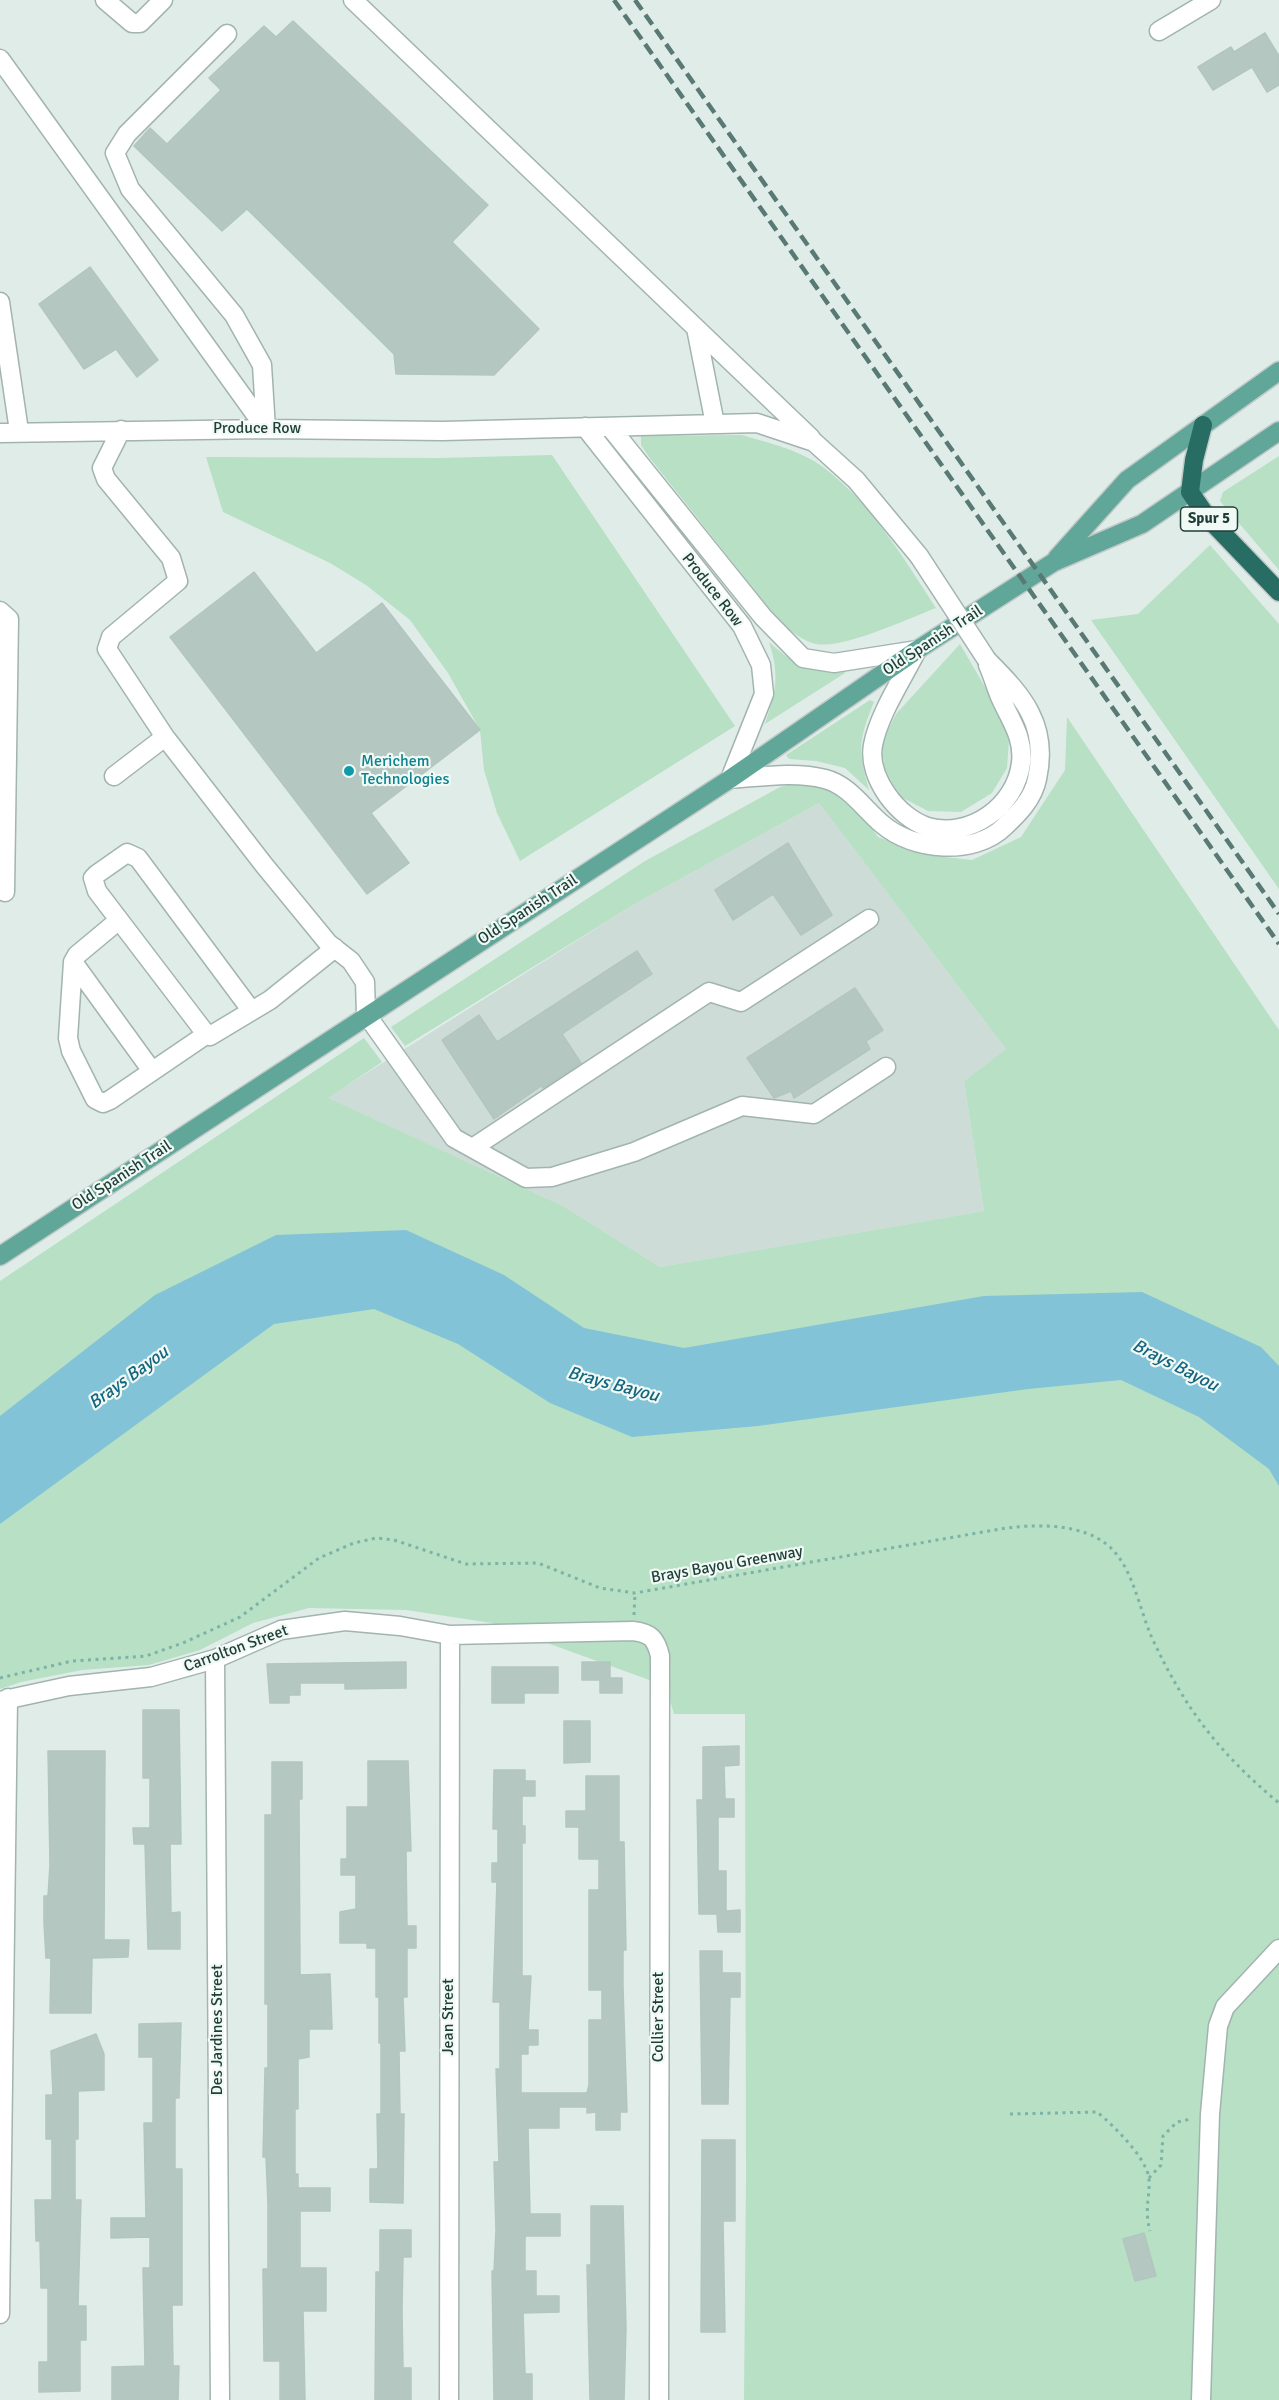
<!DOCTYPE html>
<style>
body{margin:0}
canvas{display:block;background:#e0ece8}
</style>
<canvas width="1279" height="2400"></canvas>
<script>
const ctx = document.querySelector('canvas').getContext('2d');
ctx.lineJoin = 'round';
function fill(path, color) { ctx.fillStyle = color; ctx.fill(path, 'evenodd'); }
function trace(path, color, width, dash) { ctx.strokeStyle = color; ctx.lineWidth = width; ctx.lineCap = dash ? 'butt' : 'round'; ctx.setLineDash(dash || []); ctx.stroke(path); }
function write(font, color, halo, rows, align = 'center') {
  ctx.font = font + ' Signika,sans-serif'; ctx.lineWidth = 4.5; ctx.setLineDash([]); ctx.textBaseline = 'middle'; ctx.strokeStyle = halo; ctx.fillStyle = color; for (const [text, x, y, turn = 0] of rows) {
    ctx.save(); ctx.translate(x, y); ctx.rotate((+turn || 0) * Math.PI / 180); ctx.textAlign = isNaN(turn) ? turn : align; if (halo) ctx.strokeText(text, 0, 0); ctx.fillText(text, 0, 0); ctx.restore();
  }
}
const built = new Path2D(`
 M819,803L1006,1049L964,1081L984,1211L660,1267L563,1206L327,1098L638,902Z`);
const green = new Path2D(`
 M742,435C769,443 800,450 823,467C871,503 904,559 936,608C907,619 844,649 816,644C802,641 790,630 780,622L649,457L641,445V436Z
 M552,455L735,726L520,861L497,813L484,770L480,730L448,673L410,620L366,585L330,563L223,512L206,457L439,458Z
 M1279,456V570L1220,501L1223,492Z
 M1210,545L1279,624V889L1091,620L1138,614Z
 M769,642C797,667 806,669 844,668L845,673L765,724C776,691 780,676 769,642Z
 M960,644L996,706L1009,739L1007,768L992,793L961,812L928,811L901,797L885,771L881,744L896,714Z
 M870,700L874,702C858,741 858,749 869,790L845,768L816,761L789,759L786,755Z
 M1067,717L1279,1030V2400H744L746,2177L745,1714H674L666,1686L492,1623L406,1610L309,1608L253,1623L200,1650L149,1665L82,1670L21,1682L0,1689V1281L364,1038L382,1062L328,1098L563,1206L660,1267L984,1211L964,1081L1006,1049L819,803L638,902L405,1046L391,1027L645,861L780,787L810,780L852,800L878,837L926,855L972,860L1021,837L1065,770Z`);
const water = new Path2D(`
 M406,1230L504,1275L584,1328L684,1348L984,1296L1142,1292L1261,1347L1279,1366V1486L1269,1469L1199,1417L1121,1380L1028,1389L758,1426L632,1437L550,1403L458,1344L374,1309L274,1324L0,1524V1416L155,1295L276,1235Z`);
const building = new Path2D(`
 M293,21L488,205L452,242L539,329L494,375L396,374L394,354L247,209L222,231L134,146L150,128L167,144L221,90L209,78L264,26L276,37Z
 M1265,33L1279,56V85L1267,92L1252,67L1213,90L1198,67L1231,47L1234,52Z
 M90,267L158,360L137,377L116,349L84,369L39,304Z
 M254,572L316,653L382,603L480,730L371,813L409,863L367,894L170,637Z
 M788,843L832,915L801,935L773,894L733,920L715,890Z
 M637,951L652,974L562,1034L581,1063L543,1088L541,1086L494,1119L442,1040L479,1015L497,1042Z
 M855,988L883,1030L866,1041L870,1049L794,1098L791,1091L774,1098L747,1058Z
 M406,1662V1688L345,1689V1683H300V1695H289V1703H270L267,1664Z
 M582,1662H610V1678H622V1693H600V1680H582Z
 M492,1667H558V1693H524V1703H492Z
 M143,1710H179L181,1844H170L171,1913L180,1912V1949H148L145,1844H134L133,1828H150V1778H143Z
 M564,1721H590V1762L564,1763Z
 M739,1746V1765L724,1766L725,1799H734V1817H718V1871H726V1911L740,1910V1932H718L717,1914H699L697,1800H703V1747Z
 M48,1751H105L104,1940H129L128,1957L92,1958L91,2013H50L51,1958H46L44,1923V1896H48L50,1865Z
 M368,1761H408L411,1851H406L407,1926H416V1948H407V1997H403L405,2051H399L400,2114H404L403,2203L370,2202V2169H378L377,2114H381V2043H379V1997H376V1948H367V1943H340V1912L356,1909V1875H341V1859H347V1807H368Z
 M272,1762H302V1799H299L300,1975L330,1974L332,2029H309V2057L298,2059V2109H295V2174H298V2188H330V2211H300V2268H326V2311H303L305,2400H280V2361H264L263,2269H268V2204L266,2157H263L265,2068H268V2004H265V1815H272Z
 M494,1770H525V1781H535V1796H522V1826H525V1843H522V1976H531L528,2030H538V2045H528V2054H521V2093H587L589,2085V2020H602V1990H589V1890H599V1859H579V1827H566V1811H586V1776H619V1842H624L626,1950H623V1987L627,2112H620V2130H596V2112L587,2113V2107H559V2128H528L530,2214H560V2236H525V2271H536V2296H559V2312L523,2313L525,2374H532V2400H494L492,2271H494L496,2230L494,2162H499L496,2069H500V2002H493L497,1882H492V1863H498V1829H493Z
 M700,1951H722V1973H740V1997H730L728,2104H702Z
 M181,2023L179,2098H175V2169H182V2305H172L173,2366H179L178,2400H112V2367L145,2366L143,2268H150V2237L111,2238V2218H146L144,2123H153V2057H139V2024Z
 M96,2034L104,2054V2090L78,2091V2139H75V2200H81L78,2306H86V2340H80V2391L39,2392V2362H48V2288H41L40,2241H36L35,2200H52V2139H46V2095H53L51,2051Z
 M702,2140H735V2221H723L725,2332H701Z
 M591,2206H623L626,2328L624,2400H590L587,2265H591Z
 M380,2230H411V2257H403L402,2310L403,2368H411V2400H375L376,2272H380Z
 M1144,2233L1156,2276L1135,2281L1123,2239Z`);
const path = new Path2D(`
 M634,1615L635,1593
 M0,1678L72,1661L146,1656L183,1643L240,1617L319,1558L354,1543L376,1538L394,1540L466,1564L538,1563L600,1588L635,1593L1000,1529C1033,1524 1082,1522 1110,1547C1134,1570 1139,1609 1152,1638C1185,1709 1219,1753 1279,1803
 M1010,2114L1097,2112C1113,2125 1147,2158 1149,2179C1150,2198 1144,2209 1150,2231
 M1149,2178L1161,2165L1163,2136L1177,2122L1191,2119`);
const minor = new Path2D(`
 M105,0L132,23H140L163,0
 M353,0L811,438
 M1159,31L1211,0
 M227,34L127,134L115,153L130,189L234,315L262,365L266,429
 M0,59L266,429
 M0,302L19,431
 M696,328L715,424
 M585,427L742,626L761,665L764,694L730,779C760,777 795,771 825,779C849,785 864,809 882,824C913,851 974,856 1004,827C1018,814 1033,799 1037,779C1049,725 1023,696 987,660
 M610,427L763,617L803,658L834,663L917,650
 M121,430L102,468L106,479L171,558L178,581L111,637L107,649L165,737L264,865L328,943L351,961L365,982L366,1014L454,1138L526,1178L552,1177L634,1152L742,1106L814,1114L886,1067
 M0,433L266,429L443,431L757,423L814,442L856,480L919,556
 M0,611L9,619L5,892
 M917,650C902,680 879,714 873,745C867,777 898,818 928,827C970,839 1016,806 1021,763C1024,738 1011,721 1001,699C996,688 993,676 988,665
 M114,776L165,737
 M119,920L77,955L73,962L68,1038L71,1051L95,1099L103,1103L110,1100L207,1034
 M73,962L152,1071
 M251,1010L138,858L127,853L97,874L93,878L97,891L203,1030L210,1036L270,1000L335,948
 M474,1147L709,992L741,1002L869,919
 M215,1659L220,2400
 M0,1701L69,1686L151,1677L215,1659L281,1630L345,1621L400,1626L450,1635L633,1631C651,1633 656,1639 660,1656L659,2400
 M0,2314L8,1698
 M449,2400L450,1635
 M1201,2400L1210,2114L1218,2026L1225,2007L1279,1949`);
const major = new Path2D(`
 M1057,558L1127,480L1279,371
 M0,1256L730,779L917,650L1054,562L1142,524L1279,431`);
const highway = new Path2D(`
 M1203,425L1194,460L1190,492L1208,518L1279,592`);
const rail = new Path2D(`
 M614,0L1279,944
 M635,0L1279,914`);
const minorBridge = new Path2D(`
 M919,556L987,660`);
const markers = [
 [349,771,6,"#0f9aa8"]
];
const shields = [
 [1209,519,57]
];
const shieldNames = [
 ["Spur 5",1209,519]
];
const streetNames = [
 ["Produce Row",257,429],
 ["Produce Row",712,590,52],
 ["Old Spanish Trail",933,641,-33],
 ["Old Spanish Trail",528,910,-33],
 ["Old Spanish Trail",122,1176,-33],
 ["Brays Bayou Greenway",727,1565,-10],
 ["Carrolton Street",236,1649,-20],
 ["Jean Street",449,2017,-90],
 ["Collier Street",659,2017,-90],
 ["Des Jardines Street",218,2030,-90]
];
const cultureNames = [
 ["Merichem",361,762],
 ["Technologies",361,780]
];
const waterNames = [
 ["Brays Bayou",1175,1366,27],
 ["Brays Bayou",129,1378,-36],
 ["Brays Bayou",613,1385,15]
];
fill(built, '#cedcd7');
fill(green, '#b7e0c5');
fill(water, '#83c3d7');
fill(building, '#b5c7c1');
trace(building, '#b2c6bf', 1.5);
trace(minor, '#a2b4b0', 21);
trace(major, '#c0c9c7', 21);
trace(highway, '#c0c9c7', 21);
trace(path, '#7db3a6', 3, [3, 4.5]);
trace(minor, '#fff', 18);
trace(major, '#60a699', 18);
trace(highway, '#286d64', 18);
trace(rail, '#597a74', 4.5, [12, 6]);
trace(minorBridge, '#a2b4b0', 21, []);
trace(minorBridge, '#fff', 18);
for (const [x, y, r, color] of markers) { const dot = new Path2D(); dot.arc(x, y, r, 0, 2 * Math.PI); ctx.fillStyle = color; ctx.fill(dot); trace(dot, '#f1f9f5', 2); }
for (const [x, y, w] of shields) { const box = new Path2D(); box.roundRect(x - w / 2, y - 12, w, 24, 4.5); ctx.fillStyle = '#f1f9f5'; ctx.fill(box); trace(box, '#1f3e38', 1.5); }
write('bold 15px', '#1f3e38', null, shieldNames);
write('16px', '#1f3e38', '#f1f9f5', streetNames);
write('16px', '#0d838f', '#f1f9f5', cultureNames, 'left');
write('italic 18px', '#14657f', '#f1f9f5', waterNames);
</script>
